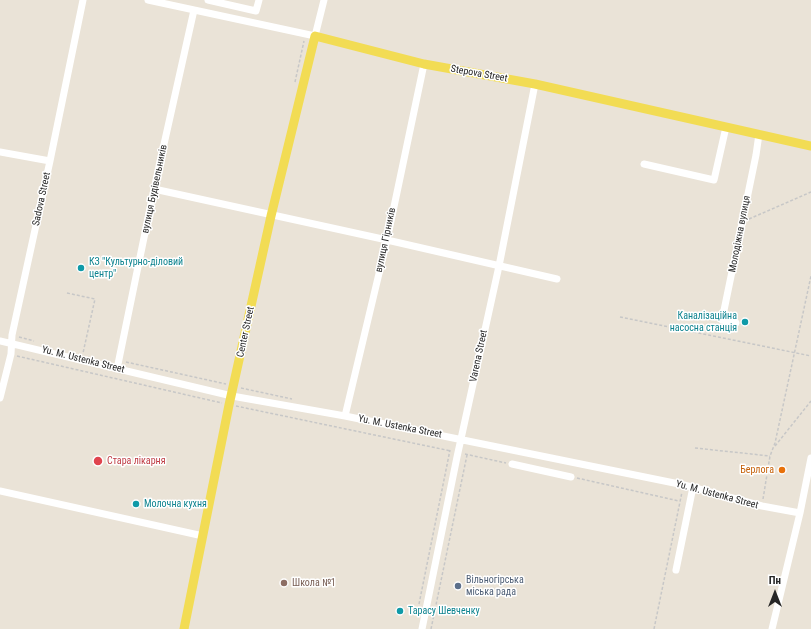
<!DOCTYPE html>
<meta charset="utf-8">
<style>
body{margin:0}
#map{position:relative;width:811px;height:629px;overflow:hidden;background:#eae3d7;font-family:"Roboto Condensed",sans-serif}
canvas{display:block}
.north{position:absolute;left:755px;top:573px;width:40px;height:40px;-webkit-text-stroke:3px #fff;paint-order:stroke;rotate:0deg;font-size:11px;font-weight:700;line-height:16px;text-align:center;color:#262626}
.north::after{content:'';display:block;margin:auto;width:14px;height:18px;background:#262626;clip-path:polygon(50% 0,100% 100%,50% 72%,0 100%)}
</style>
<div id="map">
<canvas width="811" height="629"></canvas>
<div class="north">Пн</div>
</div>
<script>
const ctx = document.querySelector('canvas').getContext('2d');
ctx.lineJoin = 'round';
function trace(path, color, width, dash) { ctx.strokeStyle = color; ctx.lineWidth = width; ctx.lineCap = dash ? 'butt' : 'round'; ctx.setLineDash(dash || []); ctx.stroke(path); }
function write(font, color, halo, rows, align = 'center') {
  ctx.font = font + ' "Roboto Condensed",sans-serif'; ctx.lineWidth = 3; ctx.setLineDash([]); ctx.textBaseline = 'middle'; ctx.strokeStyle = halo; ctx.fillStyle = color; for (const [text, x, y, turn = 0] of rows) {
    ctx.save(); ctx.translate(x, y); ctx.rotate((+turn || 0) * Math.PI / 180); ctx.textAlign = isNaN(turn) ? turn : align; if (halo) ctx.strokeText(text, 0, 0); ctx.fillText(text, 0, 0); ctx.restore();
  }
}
const path = new Path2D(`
 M295,82L304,41
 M749,219L811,192
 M67,293L95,299L83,353
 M620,317L811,356
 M19,337L34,341
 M17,356L222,403
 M126,362L226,384
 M241,388L292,399
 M236,406L451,451
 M775,446L811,401
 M695,448L770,456
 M465,454L506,463
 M577,478L679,501
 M763,499L770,456L775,443L811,276
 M419,604L450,450
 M431,629L467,455
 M654,629L682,492`);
const minor = new Path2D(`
 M148,0L315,36L324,0
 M208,0L256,11L259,0
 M0,152L50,161
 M644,164L714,180L726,127
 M154,189L387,240L557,279
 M736,323L722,320L756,155L759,134
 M0,341L232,396L345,416L684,485L762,506L800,513
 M117,369L154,189L194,10
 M0,398L11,354L12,335L50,161L83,0
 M345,416L387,240L424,64
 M512,464L571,477
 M0,491L203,536
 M676,570L693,487
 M422,629L457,457L499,266L535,84
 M772,629L800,513L811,458`);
const major = new Path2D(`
 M184,629L229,405L271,216L315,36L424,64L535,84L811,146`);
const markers = [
 [81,268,4,"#0f9aa8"],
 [745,322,4,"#0f9aa8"],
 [98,461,5,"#e0444e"],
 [782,470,4,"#e8710a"],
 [136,504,4,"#0f9aa8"],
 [284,583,4,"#8d6e63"],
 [458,586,4,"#5c6f8a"],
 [400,611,4,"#0f9aa8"]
];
const streetNames = [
 ["Stepova Street",479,74,10],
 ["вулиця Будівельників",155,189,-78],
 ["Sadova Street",42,199,-78],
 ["Молодіжна вулиця",740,234,-79],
 ["вулиця Гірників",386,240,-78],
 ["Center Street",246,332,-78],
 ["Varena Street",479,356,-78],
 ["Yu. M. Ustenka Street",83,360,14],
 ["Yu. M. Ustenka Street",400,427,11],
 ["Yu. M. Ustenka Street",717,495,15]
];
const cultureNames = [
 ["КЗ \"Культурно-діловий",89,262],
 ["центр\"",89,274],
 ["Каналізаційна",737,316,"right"],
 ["насосна станція",737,328,"right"],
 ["Молочна кухня",144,504],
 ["Тарасу Шевченку",408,611]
];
const healthNames = [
 ["Стара лікарня",107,461]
];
const foodNames = [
 ["Берлога",774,470]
];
const serviceNames = [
 ["Вільногірська",466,580],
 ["міська рада",466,592]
];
const educationNames = [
 ["Школа №1",292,583]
];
trace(path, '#c7c7c7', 1.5, [3, 2]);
trace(minor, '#fff', 7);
trace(major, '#f2dc54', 9);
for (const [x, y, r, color] of markers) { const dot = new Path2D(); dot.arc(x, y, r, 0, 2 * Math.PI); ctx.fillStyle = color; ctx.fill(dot); trace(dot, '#fff', 1.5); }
write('10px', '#262626', '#fff', streetNames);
write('10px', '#0d838f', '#fff', cultureNames, 'left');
write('10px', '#be3a42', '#fff', healthNames, 'left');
write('10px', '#c56008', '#fff', foodNames, 'right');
write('10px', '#4e5e75', '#fff', serviceNames, 'left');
write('10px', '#785e54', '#fff', educationNames, 'left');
</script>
